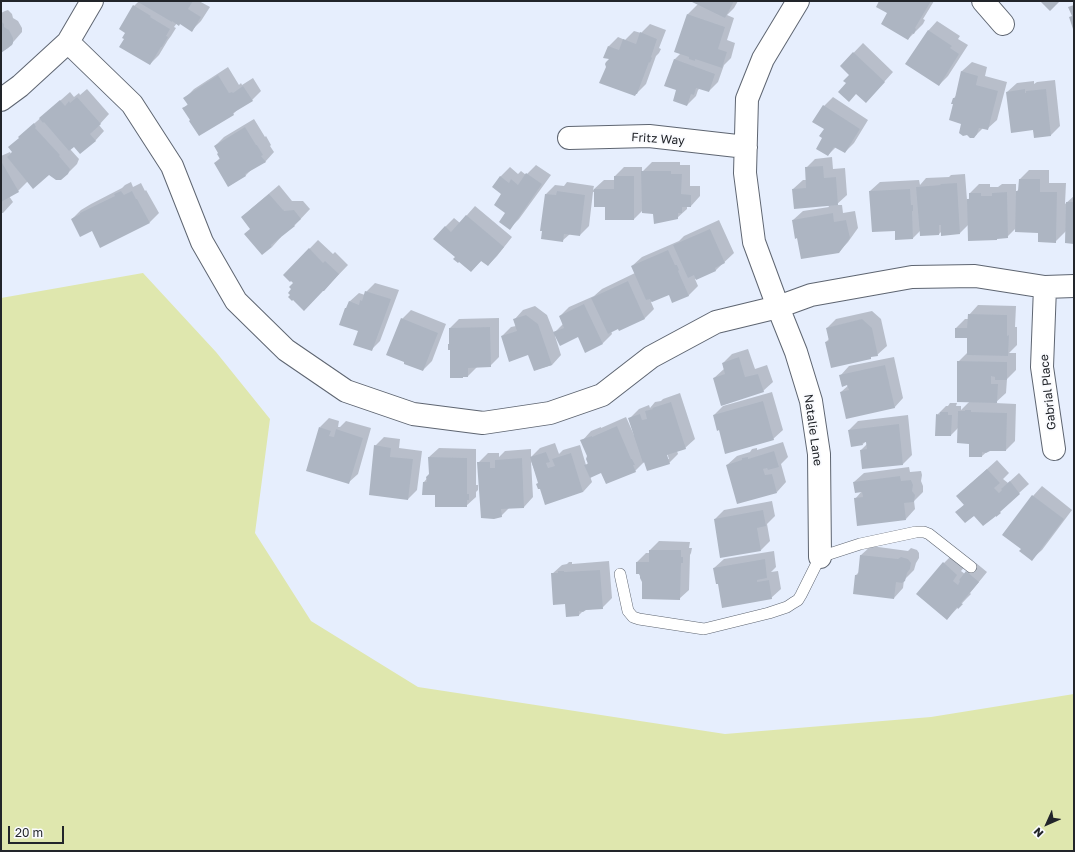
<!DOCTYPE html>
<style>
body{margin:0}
#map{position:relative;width:1075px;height:852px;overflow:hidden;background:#e6eefd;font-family:"Golos Text",sans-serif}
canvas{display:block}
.frame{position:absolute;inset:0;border:2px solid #22252a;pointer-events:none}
.north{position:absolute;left:1027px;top:804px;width:40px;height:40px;-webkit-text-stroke:3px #fafbfe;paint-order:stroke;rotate:225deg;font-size:11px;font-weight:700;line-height:16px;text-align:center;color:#22252a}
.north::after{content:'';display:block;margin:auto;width:14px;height:18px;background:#22252a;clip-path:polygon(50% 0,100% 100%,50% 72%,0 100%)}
.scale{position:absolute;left:8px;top:826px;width:56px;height:18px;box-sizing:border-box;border:2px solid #22252a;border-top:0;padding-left:5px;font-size:12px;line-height:14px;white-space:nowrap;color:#22252a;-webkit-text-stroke:3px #fafbfe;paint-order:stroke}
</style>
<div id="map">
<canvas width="1075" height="852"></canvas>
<div class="frame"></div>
<div class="north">N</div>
<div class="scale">20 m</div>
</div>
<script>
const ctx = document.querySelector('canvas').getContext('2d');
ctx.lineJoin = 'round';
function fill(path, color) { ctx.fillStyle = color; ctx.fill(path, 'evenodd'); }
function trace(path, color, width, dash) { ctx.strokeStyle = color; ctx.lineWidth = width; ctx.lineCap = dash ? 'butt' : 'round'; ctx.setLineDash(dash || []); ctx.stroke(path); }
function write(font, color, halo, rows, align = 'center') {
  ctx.font = font + ' "Golos Text",sans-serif'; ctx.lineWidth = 4; ctx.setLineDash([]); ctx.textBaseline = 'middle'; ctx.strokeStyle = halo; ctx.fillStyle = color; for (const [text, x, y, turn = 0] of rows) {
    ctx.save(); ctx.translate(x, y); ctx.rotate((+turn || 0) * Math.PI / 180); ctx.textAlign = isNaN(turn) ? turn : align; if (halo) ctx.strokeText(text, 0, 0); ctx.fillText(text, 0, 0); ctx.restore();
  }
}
const green = new Path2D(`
 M143,273L216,352L270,419L255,533L311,621L418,687L725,734L931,717L1074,694V851H1V298Z`);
const shadow = new Path2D(`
 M139,1H199L210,7L201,21L192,30L181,23H177L174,27L176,28L171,36L168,40L159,55L150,64L125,38L134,6Z
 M692,1H738L734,8L727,15L734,18L727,40L735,43L731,58L724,65L718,82L709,91L700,88L698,90L696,96L687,105L674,60L681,53L688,14L698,4Z
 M880,1H934L923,19L925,20L923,24L908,39L888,13Z
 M8,10L12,14L13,18L18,21L22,28V32L8,48L1,52V13L5,11Z
 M937,21L960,36L958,39L968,45L948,76L939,85L928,31Z
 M650,24L666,30L659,48L661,49L659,53L656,56L646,84L635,95L610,58L604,57L609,46L618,37L625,40L634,31L641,33Z
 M863,43L893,72L875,92L856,93L847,83L851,75L841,66Z
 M972,62L987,67L985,76L1007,82L997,120L987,129L983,128L974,137L962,123L954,103V98L956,96L962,71Z
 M228,67L239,85L241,83L242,85L253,78L261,91L252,100L238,109L233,114L191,120L184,108L188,104L185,98L194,89Z
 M1055,80L1060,126L1051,135L1035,137L1033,129L1007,92L1017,83L1034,81V84L1037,82Z
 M87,89L109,114L99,125L104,131L95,141L74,146L70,149L79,159L77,164L68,173L49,174L28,181L18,191L9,196L13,202L3,213H1V156L10,152L11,154L20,137H19L70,92L74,97L79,93L80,95Z
 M833,97L868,120L854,143L845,152L836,147L828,155L824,138L825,128L824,106Z
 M254,119L265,137L266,136L271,145L270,146L274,152L265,162L252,169L246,175L229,186L215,163L220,158L219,153L215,146L224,137Z
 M832,157L833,169L845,168L847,195L836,205H842L843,213L855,211L858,228L848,242L839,252L793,220L803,211L829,207L828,205L793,189L803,180H807L806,168L815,159Z
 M652,162H680V165H690V186H700V196L691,206L687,207V209L677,218L643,210L634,219L606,206L595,192H593L589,226L580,235L570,234L562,241L543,230H541L546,194L555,185L564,186L567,182L594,186L593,190L604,180H615V176L624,167H642V172Z
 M536,165L551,175L519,219L510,228L502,194L500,177L510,167L518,174L521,171L526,175Z
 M1029,170H1049V183H1066L1065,204L1074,196V243L1066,231L1055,242L1039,232L1016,228L1007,237L969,224L960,233L942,231L939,234L920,231L913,238L896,239V229L870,191L880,182L919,180L920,185L926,178L949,177L951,175L965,174L967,200L970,198V193L979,184H990V187H998L1002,184H1016V192L1019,189L1020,179Z
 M131,182L133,187L141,183L145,191L146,190L159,213L150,222L92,230L72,219L81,210L91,204L122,188L125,185Z
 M279,185L292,201H303L310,209L295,225L280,237H281L272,247L243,217L252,208Z
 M475,206L512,237L497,256L488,265L482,260L471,271L456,257L445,227L454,218L460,223Z
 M719,220L734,253L716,270L695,279L698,286L688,296L669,293L651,302L654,309L645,318L619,330L618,328L611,331L612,334L603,343L586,351L578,336L556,335L555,336L561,355L552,365L535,370L529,354L502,336L511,327L516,326L514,320L523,310L535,306L547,315L554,333L563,324L560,316L569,307L594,296L602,289L635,273L632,266L642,257L679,241L684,236Z
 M318,240L333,254L335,252L348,265L324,290L294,283L284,275Z
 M375,283L399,290L380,341L371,350L359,331L348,306L349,302L359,293L365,295L366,292Z
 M978,305L1016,306L1015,327H1017V345L1009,353H1016V370L1007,379L1006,393L995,403L1016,404L1015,441L1006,450H989L982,456L958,428L951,435L937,415L946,406H948L950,403H957L956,406H961V410L970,401L958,362L968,352V337H956V328L965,319H969V315Z
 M411,310L446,324L432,361L423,370L402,319Z
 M872,311L881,319L887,346L877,355L872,356L870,358L826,342L829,339L827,328L836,319Z
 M499,318V357L490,366L477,367L468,376L450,343V328L459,319Z
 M748,349L755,369L767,365L773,382L763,391L714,378L724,369L723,363L732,354Z
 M894,357L903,398L894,408L841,392L851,383L840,376L849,366Z
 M772,392L783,430L773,439L714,415L723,406Z
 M680,393L695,439L685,448L677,451L678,454L669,463L645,461L635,471H602L590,476L592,482L583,492L539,482L531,461L533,497L524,507H510L501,516L478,463L488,453H499V457L505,451L531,449V457L540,448L555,443L559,454L563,450L580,445L586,465L589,462L588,456L582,441L591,431L601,427V428L626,417L634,435H635L630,418L639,409L649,405L650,408L655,402L661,401L663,399ZM666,450L669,459H667Z
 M908,415L912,455L903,464L861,450L867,444L866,441L862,445L849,430L858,421Z
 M329,418L339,421L338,427H340L346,421L371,428L358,474L348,483L320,427Z
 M384,437L400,439L399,448L422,451L417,490L408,499L375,446Z
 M783,442L788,457L781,464L786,482L777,492L727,465L737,456L750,452L752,449L757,448V450Z
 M439,448L476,449V485H478V490L476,492V497L466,506L436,494L424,482L430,475L429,457Z
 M997,460L1009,473L1003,479L1008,483L1019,473L1029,484L1009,502L974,515L956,512L965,504L967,487Z
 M909,467L910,472L921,471L922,475L921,481L923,486V492L914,501L915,509L906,519L855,499L862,491L854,482L864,473Z
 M1042,486L1072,510L1042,550L1032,559L1022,549L1003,534L1033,496Z
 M772,501L775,516L767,524L770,541L761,550L715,519L724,510Z
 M659,541L690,542L689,548H692L691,553L690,555L689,590L679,599L643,581L637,562L646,553H650V550Z
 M871,546L908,551L911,548L917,550L919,553V558L916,563L914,570L904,580L903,588L894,598L854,593L856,575L859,572L861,555Z
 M774,551L776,567L771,572L778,571L781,589L771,598L719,583L714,568L724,559Z
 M953,554L966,565L961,571L965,574L976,563L987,572L970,593L971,594L967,598L947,619L944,563Z
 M609,561L612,598L602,608L584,610L579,615L566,603L552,574L562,565L567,564L569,562H572V564Z`);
const building = new Path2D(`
 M138,1H193L188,9L201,17L192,32L180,24L179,26L172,21V22L138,2Z
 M690,1H734L725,18Z
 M879,1H931L915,28L916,29L914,34L912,33L908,40L881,24L887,13L876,7Z
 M1042,1H1060L1050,11L1041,2Z
 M133,5L151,16L150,17L170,29L166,36L168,37L162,47H161L150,65L119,47L124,39L122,38L125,33L119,29Z
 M1074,5V32L1069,17L1072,16L1068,7Z
 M687,14L725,27L718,49L727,52L722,68L695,59V61L689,59V57L674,52Z
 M1,21L4,24V27L9,30L13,38V43L12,45L1,53Z
 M928,30L952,46L950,48L959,54L939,86L905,64Z
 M640,32L657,39L651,57L652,58L650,63L649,62L637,94H636L635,96L599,83L606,67L605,64L606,62L609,59L603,58L608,46L619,50L623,39L636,44Z
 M853,52L885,82L866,103L856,94L849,102L838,92L846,83L843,81L849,75L840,66Z
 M674,59L715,74L709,92L696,88L694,95L691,94L687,106L673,101L676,90L664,86Z
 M961,71L978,76L976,85L998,91L988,130L979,128L977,134L974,138H970L967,135L963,136L959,133L961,124L949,120L953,104H951L953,98H955Z
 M218,75L229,93L232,92L233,93L243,86L253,101L233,113L234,115L199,136L189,121L190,120L182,108L188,105L183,98Z
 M1025,89V93H1026V91L1046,89L1051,136L1034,138L1033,130L1011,133L1006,92Z
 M77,97L101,124L90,134L96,141L80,154L74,147L69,151L44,122L43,123L39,118L60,100L65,106L69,101L70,103Z
 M823,105L860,129L845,153L834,147L828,156L816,149L822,138L819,136L824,129L812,122Z
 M34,123L36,127L35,128L60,155L59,156L70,169L68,174L61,180H56L49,175L33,189L7,157L12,152L8,147L19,138L18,137Z
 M245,127L256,145H257L263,155L261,156L266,162L245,174L246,176L228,187L214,163L220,159L217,154L218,153L214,146Z
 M1,161L19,192L1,202Z
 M823,166L824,178L836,177L838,205L794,209L792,189L806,188L805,167Z
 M641,171H671V174H682L681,194L691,195V207H682V213H678V219L654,224L653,214L642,213Z
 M526,173L542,184L510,230L499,222L505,213L494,205L501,194L492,187L500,176L509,183L511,179L518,185Z
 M614,176H634V220H605V207H594V189H614Z
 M1019,179H1040V192H1057L1056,243L1038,242V233L1015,232L1016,191H1018Z
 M957,183L960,234L941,236V225H939V235L920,236L916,187L941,185L940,184Z
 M910,189L911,205H913V211H912L913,239L895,240V231L872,232L869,191Z
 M121,191L124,195L132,191L136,199H137L150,223L100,248L92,231L80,237L71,219L80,214V213L115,196L114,194Z
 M557,191L585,195L580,236L564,234L563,242L541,239L542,231H540L545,194L556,195Z
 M1007,192L1008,238L997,239V240L968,241L967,199H969V193H981V196H992V193Z
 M269,194L283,210V209L284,211L294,210L301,219L294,225L295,226L271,245L272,247L262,255L244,234L250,229L241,217Z
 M1066,202H1074V244L1065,243Z
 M833,213L834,222L846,220L850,238L839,253L801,259L797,238L795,239L792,220Z
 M466,215L504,247L488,266L481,261L471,272L459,262L458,263L453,259L455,257L433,239L445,226L451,232Z
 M710,229L725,263L715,268L716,271L696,280L694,275L688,278L673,245Z
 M309,248L323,263L325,261L339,274L324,291H323L304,311L293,300L292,301L288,297L290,295L288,293L291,289L289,287L293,283L291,281L290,282L283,275Z
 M668,250L675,265H677L679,270L678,271L689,296L672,303L669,295L652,302L650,299L646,300L631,266Z
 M628,281L645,319L619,331L618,329L608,334L591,298Z
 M365,291L391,299L372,351L353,345L358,331L339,325L345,308H346L349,301L359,305L360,300L362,301Z
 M584,304L603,344L585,353L578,337L560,346L553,332L564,328L559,316Z
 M968,314L1007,315V336L1009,335L1008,356L967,355V338H955V328H967Z
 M526,315L538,324L552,365L534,371L528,355L509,362L501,336L517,331L513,319Z
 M401,318L438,333L423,371L404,364V362L386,355Z
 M862,319L872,328L878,356L871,357V359L831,368L825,342L829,341L826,328Z
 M490,327L491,367L468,368V377H463V378H450V350H448V344H449V328Z
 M739,357L745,377L758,374L764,392L721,406L713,378L725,374L722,363Z
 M957,361L1007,362V380H995V377L991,376V384H998L997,403L957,402Z
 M885,365L895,408L846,419L840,392L849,390L847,385L842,387L839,375Z
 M763,401L774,440L725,454L719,430L717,431L713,415Z
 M671,402L686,449L667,455L670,464L647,471L644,462L643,463L628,418L640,414L642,420L647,419L645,411L653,409L652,408Z
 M965,410H971V412L1007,413L1006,451H990L986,453L982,452V457H969V444L957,443L958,411H965Z
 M940,412H948V415H952L951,436H935L936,414L940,415Z
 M899,424L903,465L862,469L860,450L867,449L866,442L862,443L863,445L851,447L848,430Z
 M617,426L631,459H632L635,465H633L636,472L606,484L601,473L590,478L584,465L588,464L586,459L587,456L580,440L592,436V437Z
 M319,427L331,431L329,436L334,437L336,429L363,438L349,484L306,471Z
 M374,445L391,448L390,457L413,459L408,500L369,495Z
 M774,451L779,467L768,470L767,468L763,469L765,475L772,474L777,493L737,504L726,465L742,460V458L748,457V459Z
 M546,452L550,462L546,463L548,468L555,466L552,459L571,453L583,492L545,505L540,489H538L536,484L538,483L530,457Z
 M428,457L467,458V494H469V500H467V507H435V495H422L423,482H427L426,477L429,474Z
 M522,458L524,508L501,509L502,517L494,519L481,518L477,462H490V468H495V460Z
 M987,469L1000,483L994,488L999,493L1002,490L1001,489L1010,481L1020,494L1000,512L1001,513L996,517V516L983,526L974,516L965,523L955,512L964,505L956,496Z
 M900,476L901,481L911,480L913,485L912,491L915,495L914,502L904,503L906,520L857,526L854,498L863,497L862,492L855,493L853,482Z
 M1032,495L1064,519L1032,561L1019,551L1021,549L1002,535Z
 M763,510L766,526L757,528L761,551L720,558L714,519Z
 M649,550H681V557H683V563H681L680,600L642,599V582L640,578V576L639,574H636V562H649Z
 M860,555L898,559L901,557L908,559L911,563L910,569L907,573L905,581L902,583L896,582L894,599L853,594L855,575H858Z
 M765,559L767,578L757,580V582L769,580L772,599L722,608L718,584H716L713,568Z
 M943,562L957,575L953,581L958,585L960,581L959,580L966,571L979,582L961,603L963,604L958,609L957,607L947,620L916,594Z
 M600,570L603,609L586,610L583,612L579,611V616L566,617L565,604L553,605L551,573H558V571H564V572Z`);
const lane = new Path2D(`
 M620,574L628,611L633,617L639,619L704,629L769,613L787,607L793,603L798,600L801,595L820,557L860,544L916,532H924L929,534L971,567`);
const street = new Path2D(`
 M798,1L763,59L747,99L745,173L754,242L778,307L796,352L811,401L819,454L820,557
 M983,1L1003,24
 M68,42L132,104L172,166L202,242L236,301L286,350L346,391L413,414L483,423L550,413L602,395L651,357L716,322L778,307L811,295L912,277L975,276L1045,287L1074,286
 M1,100L20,86L68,42L92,1
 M569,138L649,136L746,147
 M1045,287L1042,367L1054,449`);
const streetNames = [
 ["Fritz Way",658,139,4],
 ["Gabrial Place",1048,392,-96],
 ["Natalie Lane",813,430,82]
];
fill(green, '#dfe7ae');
fill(shadow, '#0003');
fill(building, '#adb5c2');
trace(lane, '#5e6571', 12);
trace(street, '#5e6571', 24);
trace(lane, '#fff', 11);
trace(street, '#fff', 22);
write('12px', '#22252a', '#fafbfe', streetNames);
</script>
